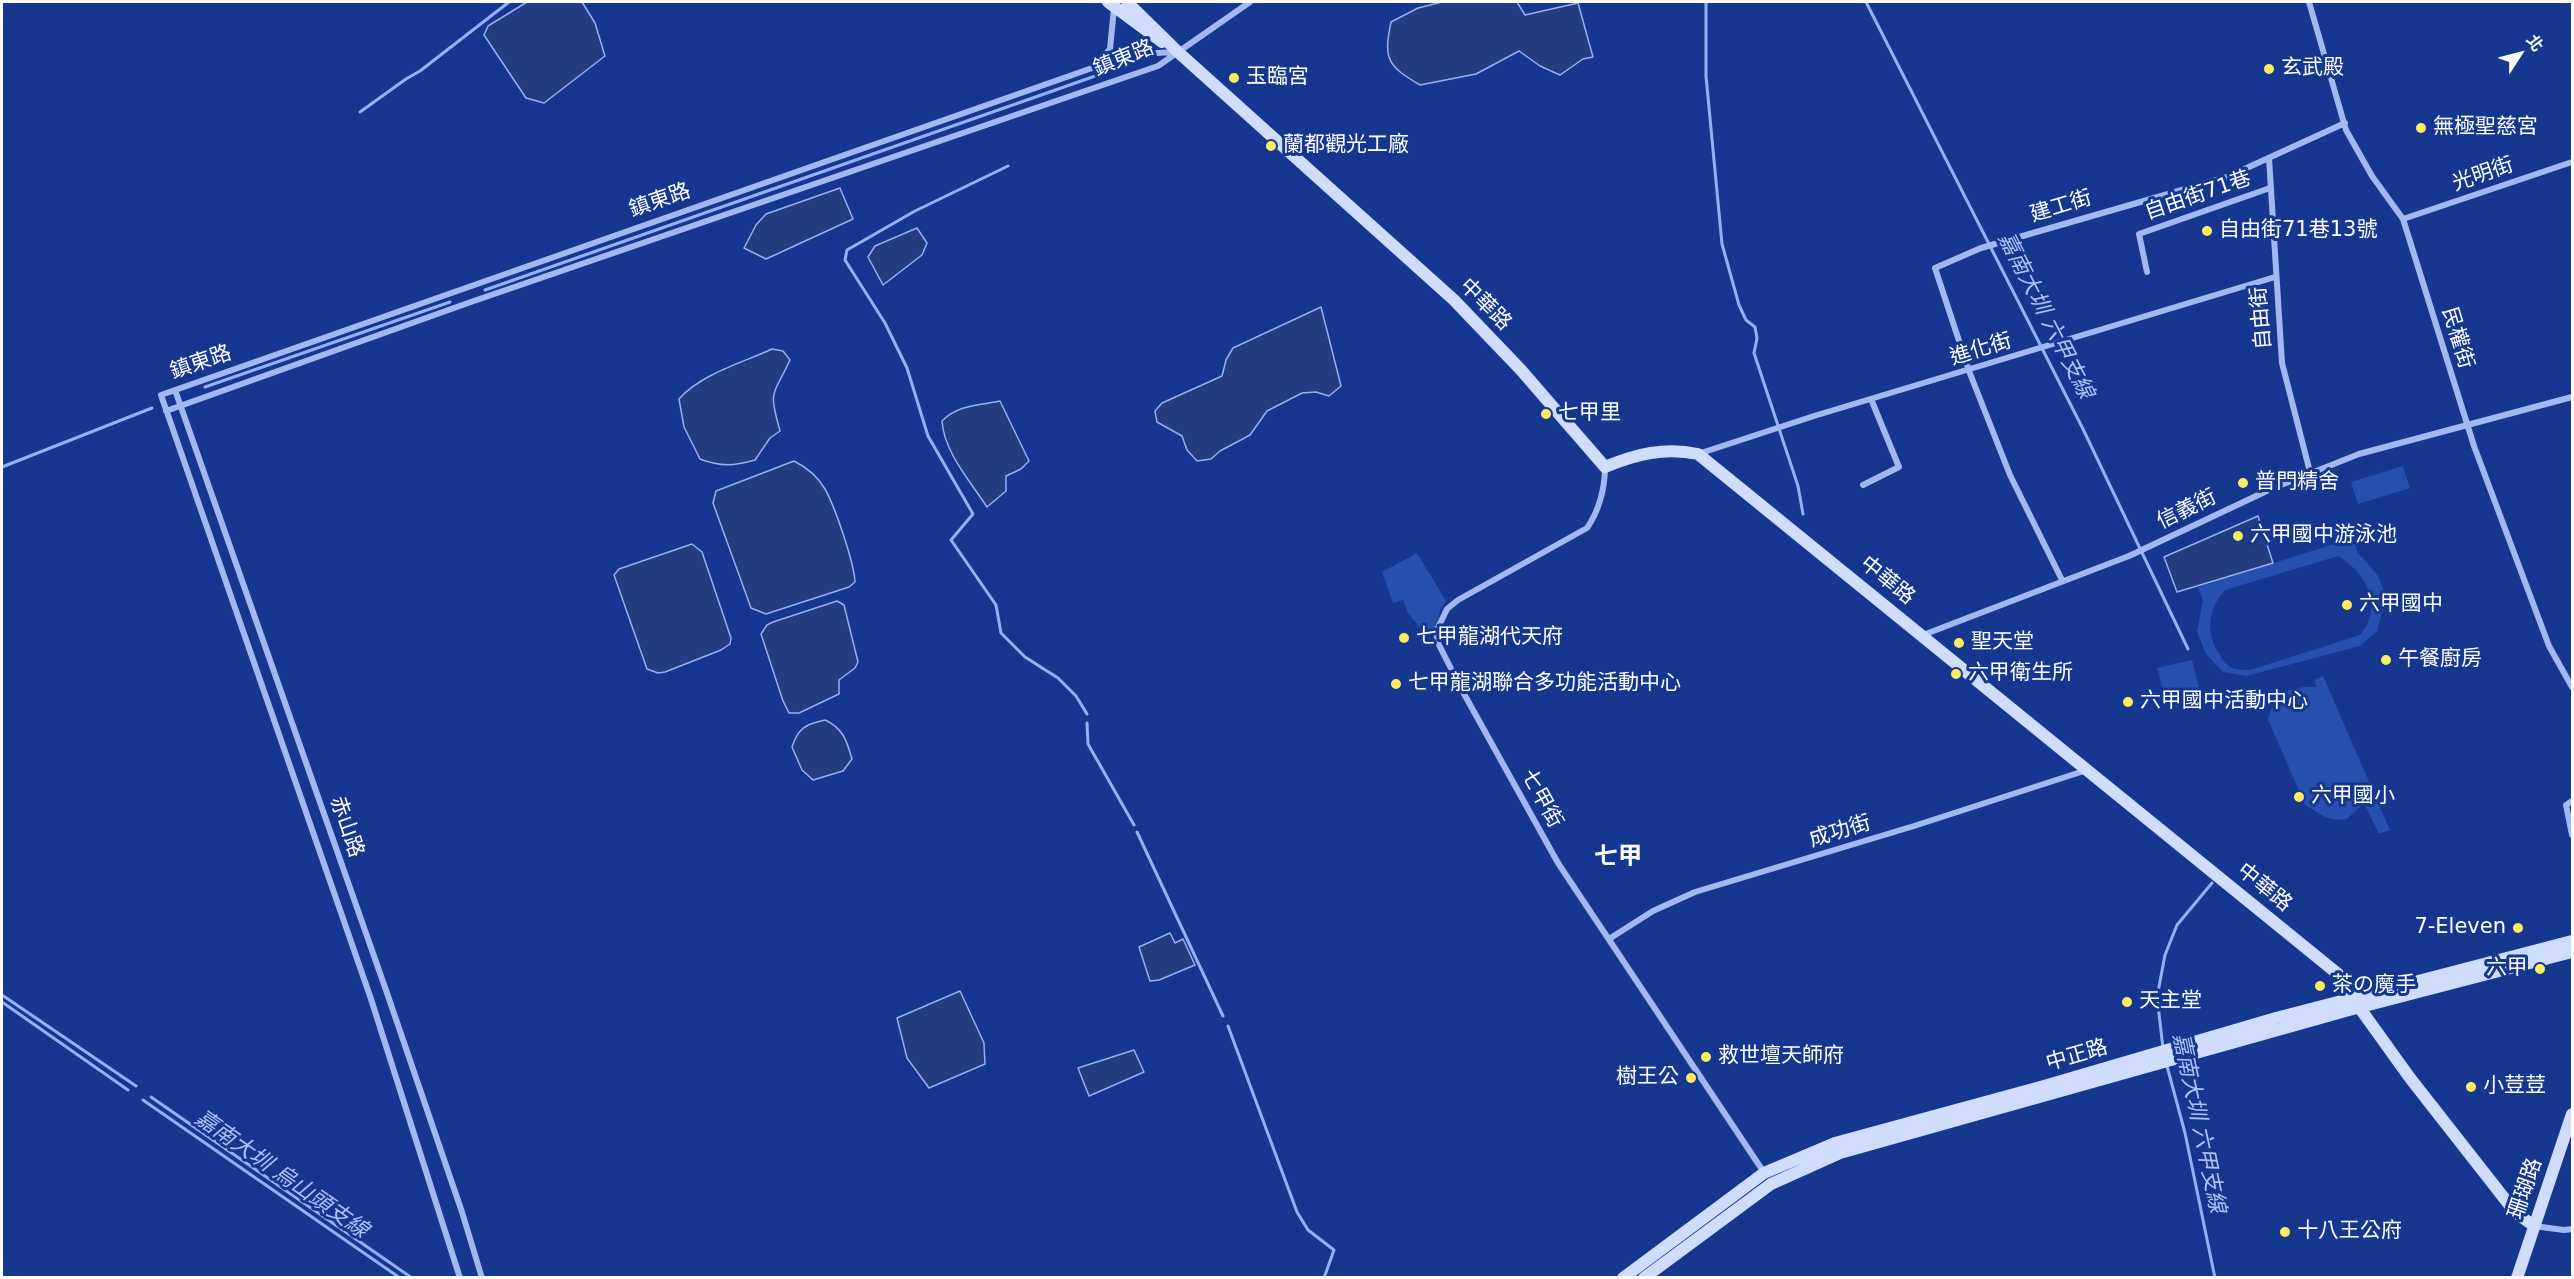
<!DOCTYPE html>
<meta charset="utf-8">
<style>
body{margin:0}
#map{position:relative;width:2574px;height:1279px;overflow:hidden;background:#153790;font-family:"DejaVu Sans","Noto Sans TC",sans-serif}
canvas{display:block}
.frame{position:absolute;inset:0;border:3px solid #fff;pointer-events:none}
.north{position:absolute;left:2490px;top:24px;width:60px;height:60px;-webkit-text-stroke:4px #153790;paint-order:stroke;rotate:54deg;font-size:16px;font-weight:700;line-height:24px;text-align:center;color:#fff}
.north::after{content:'';display:block;margin:auto;width:21px;height:27px;background:#fff;clip-path:polygon(50% 0,100% 100%,50% 72%,0 100%)}
</style>
<div id="map">
<canvas width="2574" height="1279"></canvas>
<div class="frame"></div>
<div class="north">北</div>
</div>
<script>
const ctx = document.querySelector('canvas').getContext('2d');
ctx.lineJoin = 'round';
function fill(path, color) { ctx.fillStyle = color; ctx.fill(path, 'evenodd'); }
function trace(path, color, width, dash) { ctx.strokeStyle = color; ctx.lineWidth = width; ctx.lineCap = dash ? 'butt' : 'round'; ctx.setLineDash(dash || []); ctx.stroke(path); }
function write(font, color, halo, rows, align = 'center') {
  ctx.font = font + ' "DejaVu Sans","Noto Sans TC","Noto Sans JP",sans-serif'; ctx.lineWidth = 6; ctx.setLineDash([]); ctx.textBaseline = 'middle'; ctx.strokeStyle = halo; ctx.fillStyle = color; for (const [text, x, y, turn = 0] of rows) {
    ctx.save(); ctx.translate(x, y); ctx.rotate((+turn || 0) * Math.PI / 180); ctx.textAlign = isNaN(turn) ? turn : align; if (halo) ctx.strokeText(text, 0, 0); ctx.fillText(text, 0, 0); ctx.restore();
  }
}
const green = new Path2D(`
 M2403,466L2410,488L2358,504L2351,482Z
 M2353,538L2358,553L2377,574L2383,588L2385,602L2377,631L2360,646L2246,676L2223,672L2206,654L2197,632L2203,600L2198,587ZM2338,556C2367,573 2384,607 2360,635L2250,670C2244,670 2236,670 2231,667C2225,664 2221,657 2218,652C2205,630 2209,608 2225,590Z
 M1417,553L1446,601L1440,610L1436,632L1427,636L1408,613L1403,600L1393,603L1382,572Z
 M2192,660L2202,701L2168,709L2157,668Z
 M2323,676L2390,830L2379,834L2364,803L2347,819L2336,820L2325,817L2305,805L2268,719C2276,691 2289,686 2317,687L2314,680Z`);
const water = new Path2D(`
 M527,2H582L595,23L605,56L544,103L526,98L484,35L488,26Z
 M1442,2H1517L1525,15L1578,3L1593,57L1583,59L1560,75L1540,66L1519,51L1476,74L1420,85C1388,66 1383,60 1391,22L1418,8Z
 M840,188L853,219L766,259L744,248L756,225L766,214Z
 M917,228L927,243L922,255L883,285L868,257L875,246Z
 M1321,307L1341,386L1329,396L1316,392L1302,393L1267,411L1250,435L1220,451L1211,459L1197,461L1187,450L1182,436L1157,422L1155,411L1162,403L1222,376L1226,360L1233,348Z
 M772,349L783,351L790,360C773,397 768,389 780,431L770,438L755,460C734,466 721,467 700,459L684,427L679,399C701,374 742,363 772,349Z
 M1000,401L1029,461L1021,469L1006,476V491L987,507C970,481 944,452 942,421C957,405 980,405 1000,401Z
 M794,461C806,467 818,477 825,489C835,507 854,562 855,582L849,587L766,614L751,608L713,503L716,491Z
 M2258,516L2273,563L2177,592L2164,557Z
 M692,544L702,552L731,638L730,644L721,650L665,672L658,673L647,669L614,575L619,569Z
 M837,601L844,605L858,662L855,668L839,680V694L799,713H789L783,701L761,634L767,625L773,622Z
 M825,720C843,728 847,741 852,759L843,771L813,780L802,770L792,747C798,728 806,724 825,720Z
 M1170,933L1175,943L1183,939L1195,965L1159,980L1150,981L1139,947Z
 M960,991L984,1043L985,1064L929,1088L907,1058L897,1018Z
 M1134,1050L1144,1072L1089,1096L1078,1068Z`);
const stream = new Path2D(`
 M1706,2V76L1722,244L1739,305L1746,320L1755,327L1757,338L1754,353L1798,486L1803,514
 M1866,2L2083,429L2188,649
 M360,112L406,79L420,71L509,2
 M1008,166L915,211L847,250L845,260L885,323L907,368L928,436L973,514L951,540L996,605L1001,633L1025,657L1058,678L1076,696L1087,714
 M485,290L1121,67
 M205,387L450,302
 M2,467L152,408
 M1087,723L1088,744L1134,825
 M1137,832L1223,1016
 M2,995L136,1086
 M2,1002L128,1090
 M1228,1026L1297,1212L1308,1230L1334,1250L1324,1278
 M2163,1048L2157,997L2165,955L2177,925L2212,883
 M2167,1066L2185,1133L2215,1278
 M151,1097L412,1278
 M143,1100L400,1278`);
const street = new Path2D(`
 M2309,2L2346,130L2372,176L2403,219L2474,446L2549,646L2572,687
 M1095,67L1110,49L1114,8
 M2269,158L2282,363L2310,472
 M2403,219L2572,162
 M2147,272L2139,234L2270,188
 M175,390L387,993L462,1212L482,1278
 M166,411L468,303L1158,66L1250,2
 M1698,454L1814,416L2275,277
 M1605,467C1605,488 1599,511 1587,528L1458,600L1447,609L1436,632L1438,643L1463,692L1558,863L1765,1174
 M1863,485L1899,467L1871,399
 M2062,580L2010,475L1969,371L1935,268L1981,248L2227,177L2345,123
 M1923,635L2129,556L2271,489L2359,454L2572,397
 M2572,801L2566,805L2572,835
 M1609,939L1653,911L1695,892L1914,826L2087,770
 M2534,1226L2564,1230L2572,1229
 M460,1278L371,999L161,395L1095,67L1134,54L1178,52`);
const secondary = new Path2D(`
 M1108,2L1162,42
 M1127,2L1178,52L1454,300L1521,370L1605,467C1636,454 1665,447 1698,454L2338,974L2359,1007L2410,1078L2515,1212L2534,1226
 M1623,1278L1764,1173L1835,1143L2044,1086L2276,1018L2572,941
 M1644,1278L1771,1184L1840,1153L2349,1010L2572,952
 M2517,1278L2572,1114`);
const markers = [
 [2269,69,6,"#ffeb61"],
 [1234,78,6,"#ffeb61"],
 [2421,128,6,"#ffeb61"],
 [1271,146,6,"#ffeb61"],
 [2207,231,6,"#ffeb61"],
 [1546,414,6,"#ffeb61"],
 [2243,483,6,"#ffeb61"],
 [2238,536,6,"#ffeb61"],
 [2347,605,6,"#ffeb61"],
 [1404,638,6,"#ffeb61"],
 [1959,643,6,"#ffeb61"],
 [2386,660,6,"#ffeb61"],
 [1956,674,6,"#ffeb61"],
 [1396,684,6,"#ffeb61"],
 [2128,702,6,"#ffeb61"],
 [2299,797,6,"#ffeb61"],
 [2518,928,6,"#ffeb61"],
 [2540,969,6,"#ffeb61"],
 [2320,986,6,"#ffeb61"],
 [2127,1002,6,"#ffeb61"],
 [1706,1057,6,"#ffeb61"],
 [1691,1078,6,"#ffeb61"],
 [2471,1087,6,"#ffeb61"],
 [2285,1232,6,"#ffeb61"]
];
const streetNames = [
 ["鎮東路",1124,59,-22],
 ["光明街",2483,175,-19],
 ["自由街71巷",2198,196,-19],
 ["鎮東路",660,201,-19],
 ["建工街",2061,207,-17],
 ["中華路",1485,305,45],
 ["自由街",2262,318,-95],
 ["民權街",2457,338,73],
 ["進化街",1981,350,-17],
 ["鎮東路",201,363,-19],
 ["信義街",2187,510,-26],
 ["中華路",1887,581,39],
 ["七甲街",1541,799,61],
 ["赤山路",346,827,71],
 ["成功街",1840,832,-17],
 ["中華路",2264,888,39],
 ["中正路",2077,1056,-16],
 ["珊瑚路",2526,1189,-71]
];
const poiNames = [
 ["玄武殿",2281,69],
 ["玉臨宮",1246,78],
 ["無極聖慈宮",2433,128],
 ["蘭都觀光工廠",1283,146],
 ["自由街71巷13號",2219,231],
 ["七甲里",1558,414],
 ["普門精舍",2255,483],
 ["六甲國中游泳池",2250,536],
 ["六甲國中",2359,605],
 ["七甲龍湖代天府",1416,638],
 ["聖天堂",1971,643],
 ["午餐廚房",2398,660],
 ["六甲衛生所",1968,674],
 ["七甲龍湖聯合多功能活動中心",1408,684],
 ["六甲國中活動中心",2140,702],
 ["六甲國小",2311,797],
 ["7-Eleven",2506,928,"right"],
 ["六甲",2528,969,"right"],
 ["茶の魔手",2332,986],
 ["天主堂",2139,1002],
 ["救世壇天師府",1718,1057],
 ["樹王公",1679,1078,"right"],
 ["小荳荳",2483,1087],
 ["十八王公府",2297,1232]
];
const waterNames = [
 ["嘉南大圳 六甲支線",2045,316,63],
 ["嘉南大圳 六甲支線",2198,1123,78],
 ["嘉南大圳 烏山頭支線",281,1175,35]
];
const quarterNames = [
 ["七甲",1618,858]
];
fill(green, '#274faf');
fill(water, '#233d80');
trace(water, '#93b1f4', 1.5);
trace(stream, '#93b1f4', 3);
trace(street, '#a1b8f1', 6);
trace(secondary, '#cfdcfb', 12);
for (const [x, y, r, color] of markers) { const dot = new Path2D(); dot.arc(x, y, r, 0, 2 * Math.PI); ctx.fillStyle = color; ctx.fill(dot); trace(dot, '#153790', 2); }
write('21px', '#fff', '#153790', streetNames);
write('21px', '#fff', '#153790', poiNames, 'left');
write('italic 22px', '#adc3f8', '#153790', waterNames);
write('bold 24px', '#fff', '#153790', quarterNames);
</script>
